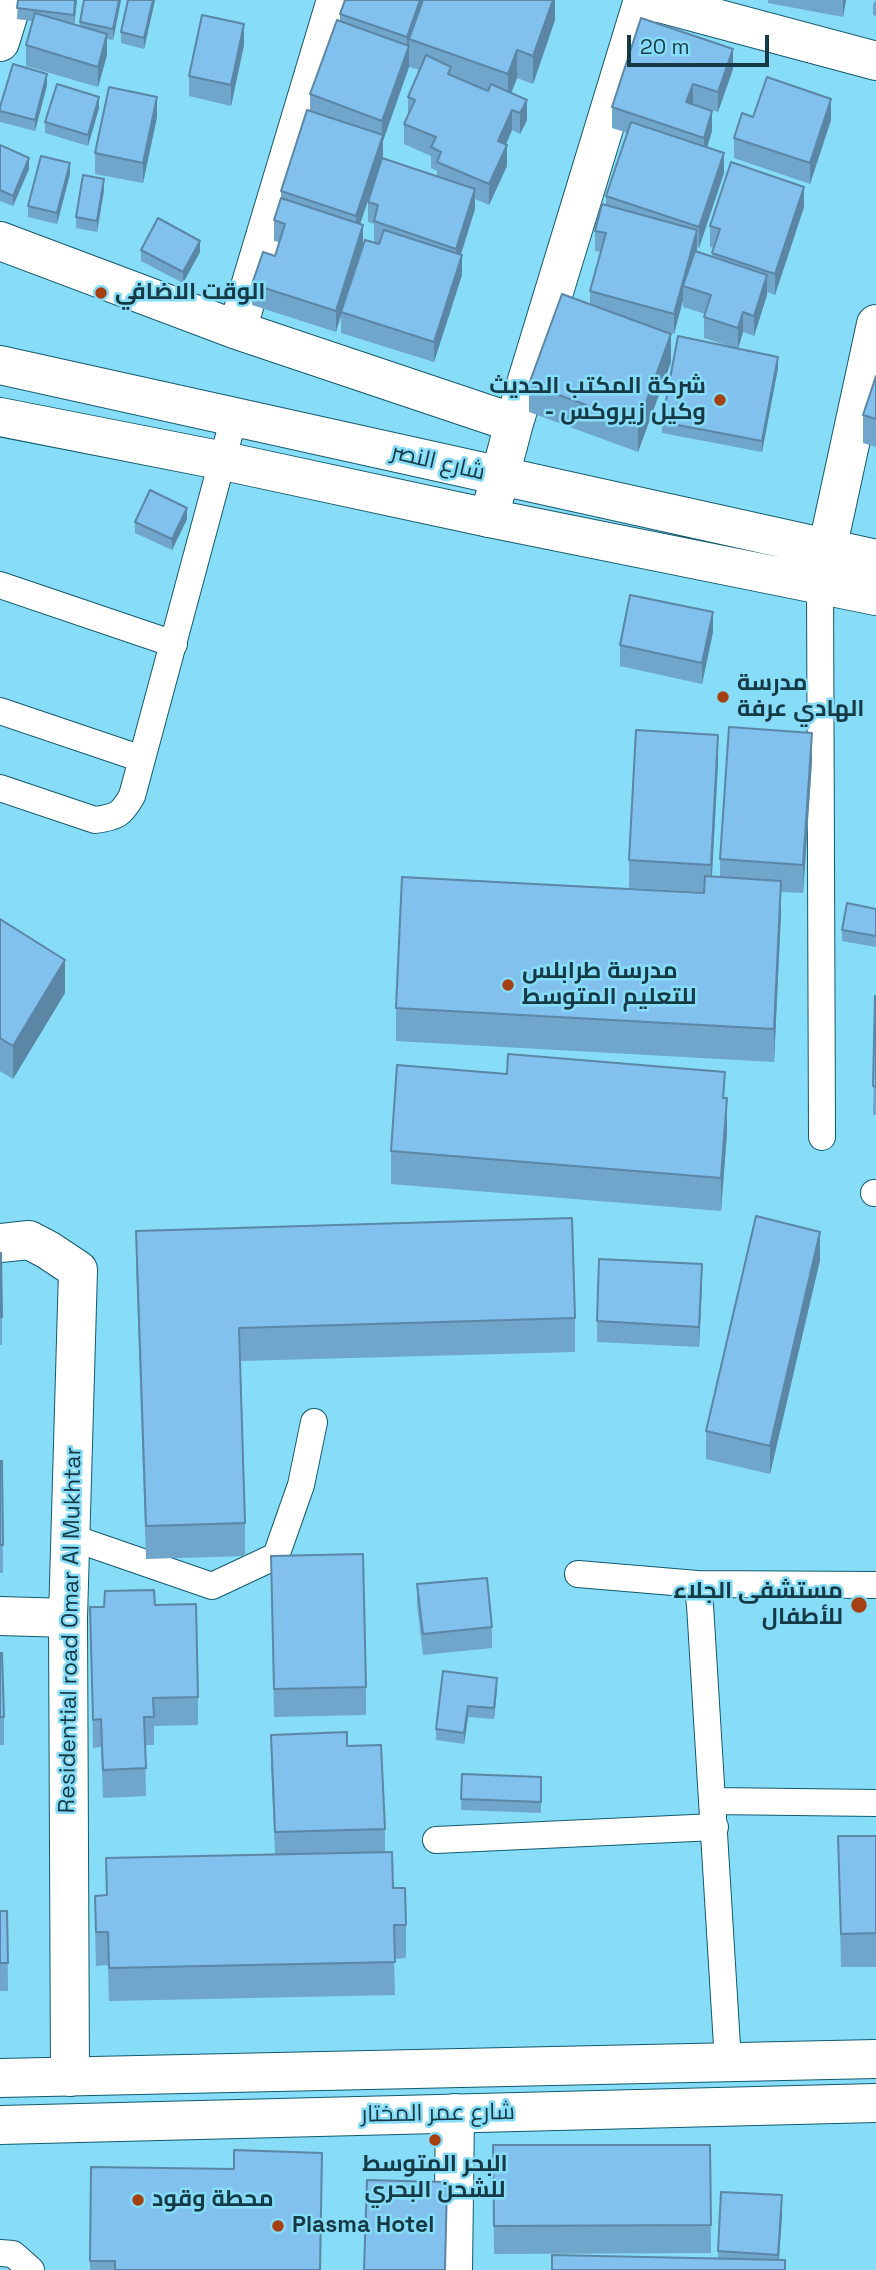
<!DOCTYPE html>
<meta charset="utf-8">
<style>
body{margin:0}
#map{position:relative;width:876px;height:2270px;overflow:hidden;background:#87dcf8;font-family:"Space Grotesk",sans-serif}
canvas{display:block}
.scale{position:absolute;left:627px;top:35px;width:142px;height:32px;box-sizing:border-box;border:4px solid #163a45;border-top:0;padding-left:9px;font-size:21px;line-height:24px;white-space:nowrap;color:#163a45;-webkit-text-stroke:5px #87dcf8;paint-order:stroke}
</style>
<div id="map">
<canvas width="876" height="2270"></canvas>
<div class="scale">20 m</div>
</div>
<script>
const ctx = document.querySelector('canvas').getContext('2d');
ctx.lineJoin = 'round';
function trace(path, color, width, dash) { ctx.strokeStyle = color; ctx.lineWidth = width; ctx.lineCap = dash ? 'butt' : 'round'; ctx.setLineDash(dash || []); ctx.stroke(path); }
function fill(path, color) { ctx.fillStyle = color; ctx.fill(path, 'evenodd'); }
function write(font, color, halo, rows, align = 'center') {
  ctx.font = font + ' "Space Grotesk",Cairo,sans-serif'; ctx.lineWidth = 5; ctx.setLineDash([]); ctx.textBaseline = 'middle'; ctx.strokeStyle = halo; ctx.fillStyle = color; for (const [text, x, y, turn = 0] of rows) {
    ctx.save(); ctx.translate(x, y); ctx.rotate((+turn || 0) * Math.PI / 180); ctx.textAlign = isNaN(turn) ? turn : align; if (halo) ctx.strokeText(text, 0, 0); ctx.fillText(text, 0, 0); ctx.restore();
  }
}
const service = new Path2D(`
 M820,584L822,1137
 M0,585L174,644
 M0,711L142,759
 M0,788L95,820C117,817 121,815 132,796L234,417
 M874,1193H876
 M70,1537L212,1586L276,1556L301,1485L314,1422
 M578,1574L697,1584
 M714,1801L876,1803
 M436,1840L715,1827
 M728,2062L700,1605L697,1584L876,1585
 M0,2253L13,2254L31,2270`);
const minor = new Path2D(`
 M648,0L876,61
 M0,42L13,0
 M0,241L237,330L514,423
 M237,330L336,0
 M489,518L514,423L643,0
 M820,582L876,324
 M0,1243L29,1240L48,1250L78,1270L68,1618L70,2077
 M0,1616L68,1618
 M453,2270L455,2113`);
const secondary = new Path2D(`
 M0,2078L876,2059
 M0,2125L876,2103`);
const trunk = new Path2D(`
 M0,365L876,559
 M0,417L224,461L489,518L876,596`);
const wall = new Path2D(`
 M18,0H77L74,24L80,26V22L121,0L113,40L107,39V55L98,87L26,66V45L32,21L17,19Z
 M128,0H155L144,49L121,43V32Z
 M555,0V20L533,84L517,78L511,93L527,120L520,134L512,130L506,145L507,166L489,205L475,199V209L461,255L462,275L434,362L341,333V314L336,332L252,305V284L275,256L279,242L274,241V220L281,199V191L310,111V94L340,21V14ZM409,67L420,70L408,97V115L404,124V144L431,156V168L437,171V176L368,202V222L374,224V242L379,244L363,245L360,224L383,156V141Z
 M768,0H846L843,17L768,3Z
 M876,0V16L873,15V4Z
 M244,45L231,106L189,96V76Z
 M733,69L718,112L702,107L712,131L707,147L724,173L699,248L697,247V251L712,256L714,248L710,247V226L804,207L775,295L767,292V295L754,336L743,332L738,349L704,338V317L705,314L683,307V300L674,334L663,331L671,362L638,452L529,412V384L590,304V291L601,252L595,251V231L606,205V196L628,133L612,128V107Z
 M47,85L35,131L0,122V107Z
 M99,108L88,146L45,133V122Z
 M157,117L143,183L95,174V153Z
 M753,117L831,120L810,184L734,158V138Z
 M0,145L29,169L13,206L0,201Z
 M70,174L57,224L28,217V206Z
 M104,190L97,232L76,228V217Z
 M141,250L200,252L183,283L141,261Z
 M778,368L762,452L662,433V422Z
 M876,376V447L863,443V415Z
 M187,519L172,550L135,533V522Z
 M713,632L702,684L620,666V645Z
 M812,761L803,893L781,892V914L774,1062L396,1041V1008L704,893V892L629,888V860L718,763L712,876L720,877V859Z
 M876,909V947L842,941V930Z
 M0,919L65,993L13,1079L0,1071Z
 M876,996V1115H873Z
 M507,1074L725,1098L727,1132L721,1211L391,1184V1151Z
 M136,1231L575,1318V1352L240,1361L245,1523V1556L146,1559L136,1264Z
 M0,1253L2,1317V1345H0Z
 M820,1260L770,1474L706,1459V1431Z
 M702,1284L699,1347L597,1342V1321Z
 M0,1461H2L3,1573H0Z
 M271,1556L366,1687V1715L274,1717Z
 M417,1584L492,1627V1648L423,1655L417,1605Z
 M155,1605L198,1697V1725L154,1726V1745H145L146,1796L103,1798L101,1747L93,1748L90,1607Z
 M0,1653L4,1717V1745H0Z
 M443,1671L497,1689L494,1719L468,1717L464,1744L436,1740V1729Z
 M271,1735L347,1746L385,1829V1852L393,1888L406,1925V1958L394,1959L395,1995L109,2001L108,1965L96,1966L95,1929V1896L106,1895V1858L275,1854L271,1763Z
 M462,1774L541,1777V1813L461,1810Z
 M838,1836H876V1967H841Z
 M0,1911H7L8,1991H0Z
 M493,2145H710L711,2253L494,2254Z
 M91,2167L321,2270H90Z
 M782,2216L779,2260L718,2259V2251Z`);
const shadedWall = new Path2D(`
 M75,0H77L74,26V15Z
 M119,0H121L113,40V29Z
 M153,0H155L144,49V38Z
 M420,0H427L409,39V67L383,141V156L356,236V216L382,136V121L407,52V37Z
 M553,0H555V20L533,84V56Z
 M843,0H846L843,17Z
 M244,24V45L231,106V85Z
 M107,34V55L98,87V67Z
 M733,49V69L718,112V92Z
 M517,50V78L508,102V74Z
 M47,74V85L35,131V120Z
 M693,84V104L686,102Z
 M99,97V108L88,146V135Z
 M157,97V117L143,183V163Z
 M831,99V120L810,184V163Z
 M527,100V120L520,134V113Z
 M512,110V130L498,162V141Z
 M712,111V131L704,158V138Z
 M507,145V166L489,205V184Z
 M724,153V173L699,248V227Z
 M29,158V169L13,206V196Z
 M70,163V174L57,224V213Z
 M104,179V190L97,232V221Z
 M804,187V207L775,295V274Z
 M475,189V209L456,269V249Z
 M363,225V245L336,332V311Z
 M697,230V250L687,287L683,286V300L674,334V314Z
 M200,241V252L183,283V272Z
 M462,255V275L434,362V342Z
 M767,275V295L754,336V316Z
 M743,312V332L738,349V328Z
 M671,334V362L638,452V424Z
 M778,357V368L762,452V441Z
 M187,508V519L172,550V539Z
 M713,612V632L702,684V663Z
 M812,733V761L803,893V865Z
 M718,735V763L711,893V865Z
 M781,881V914L774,1062V1029Z
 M65,960V993L13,1079V1046Z
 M727,1098V1132L721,1211V1178Z
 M820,1232V1260L770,1474V1446Z
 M702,1264V1284L699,1347V1327Z
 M497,1678V1689L494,1719V1708Z
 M468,1706V1717L464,1744V1733Z
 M782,2195V2216L778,2270V2255Z`);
const building = new Path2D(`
 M18,0H75L74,15L17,8Z
 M84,0H119L113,29L80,22Z
 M128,0H153L144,38L121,32Z
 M345,0H420L407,37L340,14Z
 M423,0H553L533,56L517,50L508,74L409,39Z
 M35,13L107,34L98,67L26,45Z
 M202,15L244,24L231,85L189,76Z
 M641,18L733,49L718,92L693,84L686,102L712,111L704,138L612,107Z
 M337,20L409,46L382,121L310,94Z
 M426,55L451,67L448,74L488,91L491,84L527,100L520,113L512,110L498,141L507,145L489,184L437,162L441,152L431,147L436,137L404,124L415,100L408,97Z
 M13,64L47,74L35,120L0,111V107Z
 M767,77L831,99L810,163L734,138L742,113L753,117Z
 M57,84L99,97L88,135L45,122Z
 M109,87L157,97L143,163L95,153Z
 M307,110L383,135L356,216L281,191Z
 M631,122L724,153L699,227L606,196Z
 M0,145L29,158L13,196L0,190Z
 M41,156L70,163L57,213L28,206Z
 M382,158L475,189L456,249L374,221L378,205L368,202Z
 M731,162L804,187L775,274L712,253L720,229L710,226Z
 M83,175L104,179L97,221L76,217Z
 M281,198L363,225L336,311L252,284L263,252L275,256L285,224L274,220Z
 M602,204L697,230L674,314L590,291L606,233L595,231Z
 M158,218L200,241L183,272L141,250Z
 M384,230L462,255L434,342L341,312L365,240L379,244Z
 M695,251L767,275L754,316L743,312L738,328L704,317L711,295L683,286Z
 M562,294L671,334L638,424L529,384Z
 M678,336L778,357L762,441L662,422Z
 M876,376V419L863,415Z
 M150,490L187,508L172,539L135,522Z
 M630,595L713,612L702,663L620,645Z
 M729,727L812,733L803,865L720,859Z
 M636,730L718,735L711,865L629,860Z
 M705,876L781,881L774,1029L396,1008L402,877L704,893Z
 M847,903L876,909V936L842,930Z
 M0,919L65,960L13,1046L0,1038Z
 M875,996H876V1087L873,1086Z
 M508,1054L725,1072L723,1098H727L721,1178L391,1151L397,1065L507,1074Z
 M756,1216L820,1232L770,1446L706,1431Z
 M572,1218L575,1318L239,1328L245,1523L146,1526L136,1231Z
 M0,1253H1L2,1317H0Z
 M599,1259L702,1264L699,1327L597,1321Z
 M0,1461H2L3,1545H0Z
 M363,1554L366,1687L274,1689L271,1556Z
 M487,1578L492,1627L423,1634L417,1584Z
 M154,1590L155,1605L196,1604L198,1697L153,1698L154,1717H144L146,1768L103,1770L101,1719L93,1720L90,1607H104L105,1591Z
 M0,1653H2L4,1717H0Z
 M443,1671L497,1678L494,1708L468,1706L464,1733L436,1729Z
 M347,1732V1746L381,1745L385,1829L275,1832L271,1735Z
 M462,1774L541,1777V1802L461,1799Z
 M838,1836H876V1933L841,1934Z
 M392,1852L393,1888H405L406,1925H394L395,1962L109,1968L108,1932H96L95,1896L107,1895L106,1858Z
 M0,1911H7L8,1963H0Z
 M493,2145H710L711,2225L494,2226Z
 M234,2150L322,2153L320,2270H115V2261H90L91,2167L234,2169Z
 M367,2180L447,2182L445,2270H364Z
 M721,2192L782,2195L778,2255L718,2251Z
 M552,2255L785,2260V2270H552Z`);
const markers = [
 [101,293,7,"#a54012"],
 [720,400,7,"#a54012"],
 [723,697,7,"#a54012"],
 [508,985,7,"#a54012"],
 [859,1605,9,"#a54012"],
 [435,2140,7,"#a54012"],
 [138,2200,7,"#a54012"],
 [278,2226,7,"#a54012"]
];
const poiNames = [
 ["الوقت الاضافي",115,293],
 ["شركة المكتب الحديث",706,387,"right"],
 ["- وكيل زيروكس",706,413,"right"],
 ["مدرسة",737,684],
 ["الهادي عرفة",737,710],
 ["مدرسة طرابلس",522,972],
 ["للتعليم المتوسط",522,998],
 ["مستشفى الجلاء",843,1592,"right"],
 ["للأطفال",843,1618,"right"],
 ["البحر المتوسط",435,2165,"center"],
 ["للشحن البحري",435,2191,"center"],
 ["محطة وقود",152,2200],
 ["Plasma Hotel",292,2226]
];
const streetNames = [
 ["شارع النصر",438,463,13],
 ["Residential road Omar Al Mukhtar",71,1630,-89],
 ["شارع عمر المختار",438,2114,-1]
];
trace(service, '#135a6d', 28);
trace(minor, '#135a6d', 40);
trace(secondary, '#135a6d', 40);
trace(trunk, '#135a6d', 40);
trace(service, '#fff', 26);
trace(minor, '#fff', 38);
trace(secondary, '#fff', 38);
trace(trunk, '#fff', 38);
fill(wall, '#70a5cc');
fill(shadedWall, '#5b86a6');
fill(building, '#82c0ed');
trace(building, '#5b86a6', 2);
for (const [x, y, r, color] of markers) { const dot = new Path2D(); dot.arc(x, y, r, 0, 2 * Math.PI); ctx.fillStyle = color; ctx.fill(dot); trace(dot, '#87dcf8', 2.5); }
write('bold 23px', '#163a45', '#87dcf8', poiNames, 'left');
write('23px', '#163a45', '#87dcf8', streetNames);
</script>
